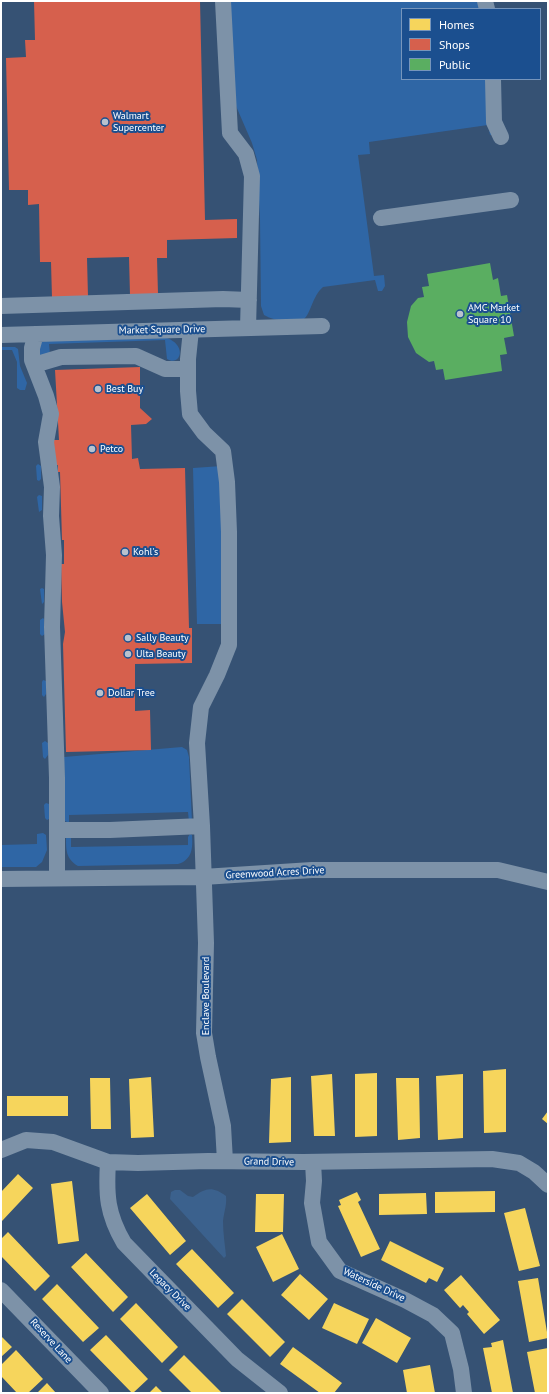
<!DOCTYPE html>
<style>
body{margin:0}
#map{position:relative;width:549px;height:1394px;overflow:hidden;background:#365274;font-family:"PT Sans",sans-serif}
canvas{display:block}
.frame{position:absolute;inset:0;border:2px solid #fff;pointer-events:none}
.legend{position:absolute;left:401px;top:8px;width:140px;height:72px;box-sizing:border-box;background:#1b4f8f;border:1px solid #7695bc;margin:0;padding:5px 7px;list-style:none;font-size:12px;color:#fff}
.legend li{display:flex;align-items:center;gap:8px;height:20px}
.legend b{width:20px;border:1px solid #7695bc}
</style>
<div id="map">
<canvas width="549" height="1394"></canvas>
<div class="frame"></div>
<ul class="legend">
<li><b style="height:11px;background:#f6d55c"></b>Homes</li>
<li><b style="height:11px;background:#d6604d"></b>Shops</li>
<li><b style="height:11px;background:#5aae61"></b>Public</li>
</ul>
</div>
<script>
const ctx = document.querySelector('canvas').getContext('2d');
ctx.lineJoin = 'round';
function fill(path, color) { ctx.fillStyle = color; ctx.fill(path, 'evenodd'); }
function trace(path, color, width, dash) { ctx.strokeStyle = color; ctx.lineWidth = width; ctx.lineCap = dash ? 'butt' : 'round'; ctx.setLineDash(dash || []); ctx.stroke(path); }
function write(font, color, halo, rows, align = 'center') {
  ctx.font = font + ' "PT Sans",sans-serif'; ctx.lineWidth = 4; ctx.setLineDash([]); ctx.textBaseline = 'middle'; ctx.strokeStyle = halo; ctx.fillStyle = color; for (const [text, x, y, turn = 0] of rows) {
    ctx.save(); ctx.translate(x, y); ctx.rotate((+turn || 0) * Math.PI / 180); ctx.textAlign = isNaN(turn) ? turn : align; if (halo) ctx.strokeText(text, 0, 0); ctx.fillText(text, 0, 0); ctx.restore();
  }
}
const green = new Path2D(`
 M229,1H483L484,9H402V79H494L493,134L490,135L488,125L369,142L370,154L358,155L374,276L384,275L385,286L382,291H378L375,280L323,287C313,295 310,315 304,319C299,322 290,320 285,320C276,320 271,319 264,315L261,306L260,220L257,160L252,143L236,106Z
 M167,338C188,346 180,367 167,359L165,340L49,344L50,354L39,358L36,343L46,341Z
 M1,347H15L18,349L20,366L27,383L25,390H20L17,388V362L12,350H1Z
 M38,464L41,466V479L39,481L37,480L36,466Z
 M222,466L225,624H197L193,468Z
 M39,495L42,496V510L39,512L37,497Z
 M42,588L44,589V602L42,604L40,589Z
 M43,618L44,619L45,634L42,636L40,634V620Z
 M43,680L46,681V694L44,697L42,695V682Z
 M45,741L48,743V755L45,759L43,757L42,743Z
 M182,747L187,750L189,757L192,822H189L188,812L69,815V823L65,821L64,757Z
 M46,803L49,804V819L47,820L45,818L44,805Z
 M43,833L46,835L47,850L42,862L36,867H1V845L37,844V834Z
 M190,834L192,835C193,848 192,860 178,864L78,866C66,859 66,850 66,838L70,837L71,838V847L188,845V837Z`);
const water = new Path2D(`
 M175,1190H180L188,1196L193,1197C206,1188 212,1186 226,1196C227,1205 224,1212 223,1221C223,1233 225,1245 226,1256L224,1258L170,1199L171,1192Z`);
const homes = new Path2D(`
 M506,1069V1132L484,1133L483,1071Z
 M377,1073V1136L355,1137V1074Z
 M332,1074L335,1136H314L311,1076Z
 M463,1074V1138L438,1140L436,1076Z
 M151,1077L154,1137L131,1138L129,1079Z
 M291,1077V1142L269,1143L271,1079Z
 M90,1078H110L111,1129H91Z
 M396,1078H419L420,1138L398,1140Z
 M7,1096H68V1116H7Z
 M548,1111V1124L542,1119Z
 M18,1174L33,1188L2,1221L1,1192Z
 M72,1181L79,1241L58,1244L51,1184Z
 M495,1191V1212L435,1213V1192Z
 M357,1192L361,1200L358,1202L380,1249L361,1257L338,1206L341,1205L339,1200Z
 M426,1193L427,1214L379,1215V1194Z
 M147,1194L186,1241L170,1255L130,1208Z
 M256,1194H284L283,1232H255Z
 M525,1208L540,1266L519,1271L504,1213Z
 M8,1232L50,1276L35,1291L1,1256V1239Z
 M282,1234L299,1269L273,1282L256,1247Z
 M390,1241L444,1268L437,1282L429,1278L426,1283L381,1260Z
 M192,1249L234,1293L218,1308L176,1264Z
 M86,1253L128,1297L113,1312L71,1267Z
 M300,1274L328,1299L309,1320L281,1295Z
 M461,1275L500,1320L484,1334L467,1314L469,1312L463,1305L460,1308L444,1290Z
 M538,1278L548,1338L529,1342L518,1281Z
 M57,1284L99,1328L83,1342L42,1299Z
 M242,1299L285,1342L270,1357L227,1314Z
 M136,1303L178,1347L162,1363L120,1319Z
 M334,1303L369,1319L357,1344L322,1328Z
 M376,1318L411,1338L397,1363L362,1343Z
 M106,1335L148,1379L133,1393H132L90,1350Z
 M1,1336L12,1347L1,1357Z
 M503,1340L513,1393H492L483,1348L492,1347L491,1343Z
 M293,1347L342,1383L334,1393H320L280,1364Z
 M548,1348V1393H535L527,1352Z
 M16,1350L43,1379L28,1393H17L1,1376V1365Z
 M184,1355L222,1393H192L169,1370Z
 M430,1365L435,1393H407L403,1370Z
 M47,1383L56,1393H37Z
 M156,1386L163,1393H149Z`);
const shops = new Path2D(`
 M34,1H200L205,220L237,219V238L167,240V258H157L158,294L130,295L129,257L87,258L88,297L52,298L51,262H40L39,204L28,205V190H9L6,58L26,57L25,40H35Z
 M140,367V408L152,419L146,424L131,425L132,459L138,458L140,469L185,468L189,628H192V663L135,664V711L150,710L151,750L66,752L63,644L65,632L62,602L61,564H64V540H62L60,472H58V465L53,466L52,440H59L55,370Z`);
const public = new Path2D(`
 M490,263L493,280L498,278L501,296L507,295L514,336L504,338L507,354L500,355L502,371L445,380L443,369L436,370L434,361L429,362L416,353L408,337L407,322L411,306L418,298L424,297L422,287L429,286L427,274Z`);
const minor = new Path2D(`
 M223,1L230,133L246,154L252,176L248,328
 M485,1L487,9
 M493,79L494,122L501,137
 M381,218L511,200
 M1,306L223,299L249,300
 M191,330L188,359V391L190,414L204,433L223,451L227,482L229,532V645L217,675L201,707L197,743L202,826L206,943L204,1033L208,1057L223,1126L225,1161
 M36,334L32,348V360L46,396L51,414L46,442L52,487L51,516L54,555L52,627L57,778V878
 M1,335L322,326
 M34,365L61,357L136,356L165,369H188
 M57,828L65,830H110L202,826
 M1,879L203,877L312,870H498L548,882
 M1,1150L26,1140L53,1142L108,1162L138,1163L208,1161L303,1162L492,1159L519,1163L534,1172L548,1185
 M108,1162C106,1195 107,1214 124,1243L237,1359L280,1393
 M313,1162L314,1181L312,1203L319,1242L340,1271L405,1300L433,1315L452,1333L461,1369L464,1393
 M1,1290L101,1393`);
const markers = [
 [105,122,4,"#b9c2ce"],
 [460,314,4,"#b9c2ce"],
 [98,389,4,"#b9c2ce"],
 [92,449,4,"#b9c2ce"],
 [125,552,4,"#b9c2ce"],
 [128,638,4,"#b9c2ce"],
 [128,654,4,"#b9c2ce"],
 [100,693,4,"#b9c2ce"]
];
const poiNames = [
 ["Walmart",113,116],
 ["Supercenter",113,128],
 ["AMC Market",468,308],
 ["Square 10",468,320],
 ["Best Buy",106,389],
 ["Petco",100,449],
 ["Kohl's",133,552],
 ["Sally Beauty",136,638],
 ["Ulta Beauty",136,654],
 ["Dollar Tree",108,693]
];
const streetNames = [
 ["Market Square Drive",162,330,-1],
 ["Greenwood Acres Drive",275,873,-3],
 ["Enclave Boulevard",206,996,-90],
 ["Grand Drive",269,1162,1],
 ["Waterside Drive",374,1285,25],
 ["Legacy Drive",170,1290,45],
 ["Reserve Lane",51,1341,47]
];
fill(green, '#2f66a5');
fill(water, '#3b618d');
fill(homes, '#f6d55c');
fill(shops, '#d6604d');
fill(public, '#5aae61');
trace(minor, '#7d92a8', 16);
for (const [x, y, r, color] of markers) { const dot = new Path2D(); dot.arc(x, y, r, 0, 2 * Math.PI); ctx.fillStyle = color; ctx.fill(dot); trace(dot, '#1b4f8f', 1.5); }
write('10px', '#fff', '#1b4f8f', poiNames, 'left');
write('10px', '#fff', '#1b4f8f', streetNames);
</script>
